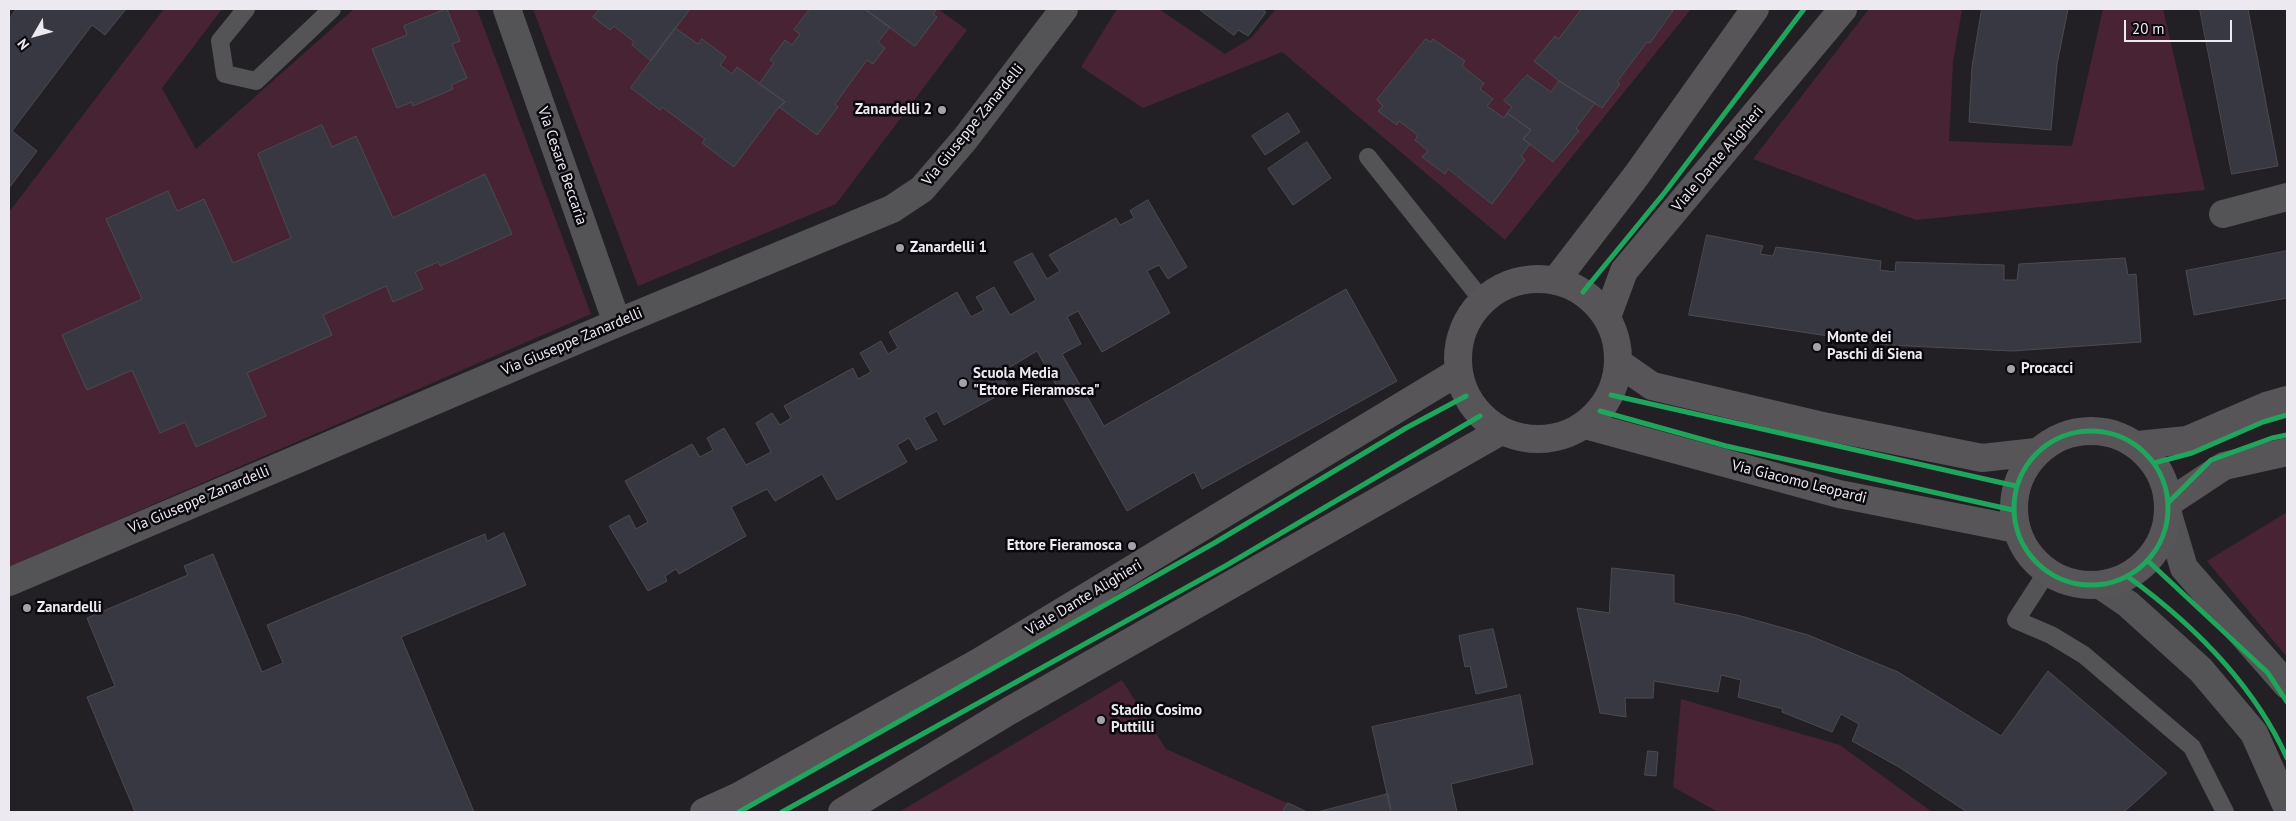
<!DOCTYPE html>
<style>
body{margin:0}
#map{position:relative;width:2296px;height:821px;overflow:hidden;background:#222025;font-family:"PT Sans",sans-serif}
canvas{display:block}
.frame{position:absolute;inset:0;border:10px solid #ece9f1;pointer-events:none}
.north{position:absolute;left:10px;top:10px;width:50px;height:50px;-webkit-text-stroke:4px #0a080d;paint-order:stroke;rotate:232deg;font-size:14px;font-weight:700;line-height:20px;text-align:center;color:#ece9f1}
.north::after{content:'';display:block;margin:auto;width:18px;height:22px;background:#ece9f1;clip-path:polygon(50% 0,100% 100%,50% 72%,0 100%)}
.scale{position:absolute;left:2124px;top:20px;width:108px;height:22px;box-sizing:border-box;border:2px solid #ece9f1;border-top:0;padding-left:6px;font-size:15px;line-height:18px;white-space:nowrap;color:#ece9f1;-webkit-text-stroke:4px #0a080d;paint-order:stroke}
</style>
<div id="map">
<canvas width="2296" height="821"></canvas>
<div class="frame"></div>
<div class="north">N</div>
<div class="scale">20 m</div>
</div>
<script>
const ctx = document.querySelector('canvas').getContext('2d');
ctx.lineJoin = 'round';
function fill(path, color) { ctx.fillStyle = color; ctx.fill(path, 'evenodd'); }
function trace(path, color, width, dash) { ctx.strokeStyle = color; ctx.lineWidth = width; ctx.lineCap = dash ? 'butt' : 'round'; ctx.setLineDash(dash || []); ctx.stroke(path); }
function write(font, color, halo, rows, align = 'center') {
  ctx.font = font + ' "PT Sans",sans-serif'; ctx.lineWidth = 5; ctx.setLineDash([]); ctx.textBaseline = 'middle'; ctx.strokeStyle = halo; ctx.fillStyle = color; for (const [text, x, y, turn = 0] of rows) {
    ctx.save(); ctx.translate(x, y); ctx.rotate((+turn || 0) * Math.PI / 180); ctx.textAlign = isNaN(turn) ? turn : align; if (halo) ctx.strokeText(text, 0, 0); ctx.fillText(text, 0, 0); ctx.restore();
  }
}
const green = new Path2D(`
 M164,9H222L162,88L196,149L354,9H446L404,26L407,35L372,49L397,108L412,102L414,106L452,89L451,85L466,78L452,44L460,41L447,9H477L591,314L9,567V212ZM322,125L332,147L356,136L393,218L485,174L512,234L440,266L438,262L415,272L423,289L394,302L386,286L323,315L247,373L266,416L196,447L185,422L160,433L132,370L87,389L62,335L142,299L106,219L168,191L177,211L204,199L233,263L291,238L258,154Z
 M533,9H600L594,17L610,30L614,26L634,42L632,46L651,61L631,88L659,109L662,107L705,139L702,143L734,167L779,107L817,135L838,107L835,104L867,60L885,48L878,42L890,27L933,14L938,9L967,30L836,204L638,286Z
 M690,9H810L794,30L800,34L792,45L785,40L770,60L774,63L759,84L737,68L732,74L720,65L726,57L702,39L698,44L675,28Z
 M1117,9H1159L1225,54L1251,38L1276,9H1582L1558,39L1555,36L1534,60L1559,81L1551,92L1526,75L1504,101L1512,107L1504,118L1487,106L1493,99L1480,89L1484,82L1462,66L1464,61L1433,39L1431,42L1426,39L1378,100L1383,106L1379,111L1397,124L1399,121L1418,135L1415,140L1428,151L1422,157L1445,174L1448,170L1492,203L1525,160L1521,156L1530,144L1554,162L1578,131L1576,128L1595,103L1602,108L1620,85L1617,82L1647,42L1650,43L1673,12L1670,9H1691L1505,240L1282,52L1143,108L1081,67Z
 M1869,9H1962L1953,62L1949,141L2072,146L2103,9H2163L2205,190L1916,220L1753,159Z
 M2287,512V657L2207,561Z
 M1122,680L1166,749L1307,812H899Z
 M1681,699L1840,745L1932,812H1718L1673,787Z`);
const building = new Path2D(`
 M17,9H126L105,35L92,25L12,131L37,151L9,188V19Z
 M447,9L460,41L452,44L467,78L451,85L453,89L413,106L412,102L397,108L372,49L407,35L404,26Z
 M600,9H690L651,61L632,45L634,42L614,26L610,30L593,17Z
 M810,9H865L890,27L878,42L885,48L873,64L867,60L835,104L838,107L817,135L779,107L785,102L759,84L774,63L770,60L785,40L792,45L800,34L794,30Z
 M865,9H937L933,14L937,17L915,46Z
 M1199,9H1262L1266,12L1248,36L1238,30L1234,35Z
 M1582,9H1670L1673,11L1650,43L1647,42L1617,82L1620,84L1602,108L1559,81L1534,61L1555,36L1558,39Z
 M1982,9H2068L2057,64L2051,130L1969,122L1972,67Z
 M2200,9H2248L2278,166L2232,174Z
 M675,28L698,44L702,39L726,57L720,65L732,74L737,67L785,102L779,107L734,167L702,143L705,139L662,107L660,110L631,88Z
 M1426,39L1431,42L1433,39L1465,61L1462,66L1484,83L1480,89L1493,99L1487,106L1504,118L1507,113L1531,130L1523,139L1530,144L1521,156L1525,160L1492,204L1448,169L1445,174L1422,157L1428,151L1415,140L1418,135L1399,121L1397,125L1378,111L1383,106L1377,100Z
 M1527,75L1551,92L1559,81L1595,103L1576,128L1579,131L1553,162L1523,139L1531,130L1507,113L1512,107L1504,101Z
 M1288,113L1300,132L1265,155L1252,136Z
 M322,125L332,147L356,136L393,218L485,174L512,234L440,266L438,262L415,272L423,289L393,302L386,286L323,315L332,335L247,373L266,416L196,447L185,422L160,433L132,370L87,390L62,335L142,299L106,219L168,191L177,211L204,199L233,263L291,238L258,154Z
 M1307,142L1331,178L1293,205L1268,169Z
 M1148,200L1187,267L1168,279L1159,265L1147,271L1170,313L1102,352L1078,311L1067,317L1081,344L1062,354L1104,426L1346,289L1397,381L1202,489L1194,472L1127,511L1037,351L1000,373L1010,389L944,425L937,411L924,418L937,440L916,450L909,438L897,445L907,462L837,500L822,474L775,501L767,489L731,507L746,536L679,574L676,569L665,576L667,581L648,591L609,526L629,515L636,529L648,522L625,481L692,444L700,457L713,450L707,438L724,428L746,465L771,452L756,423L772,413L780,425L791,418L784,406L853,368L858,379L871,372L860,353L881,341L888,354L898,348L889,332L957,292L971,317L984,310L976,297L994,287L1010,315L1036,300L1014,262L1032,253L1047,279L1060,271L1049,255L1116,218L1120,225L1134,218L1130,211Z
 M1707,235L1763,246L1760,254L1773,256L1776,247L1881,261L1880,270L1895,272L1896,262L2004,265V280H2017L2019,264L2125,258L2128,275L2136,274L2141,342L2012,351L1888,345L1689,315Z
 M2287,251V298L2194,315L2186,271Z
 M504,533L526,585L401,637L474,812H135L87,697L115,686L87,618L188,575L184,566L213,554L262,672L283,663L267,625L485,534L487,541Z
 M1612,568L1674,575V603L1737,615L1808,635L1898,672L2001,736L2048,671L2167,773L2124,812H1967L1899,767L1852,741L1859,724L1841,714L1832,732L1782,712L1783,709L1738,697L1741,680L1721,675L1718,692L1654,681L1653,698H1625L1626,717L1600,713L1577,608L1609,613Z
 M1493,629L1507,687L1476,694L1470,666L1465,667L1459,636Z
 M1520,695L1533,764L1451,784L1457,812H1391L1372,727Z
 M1648,751L1658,752L1656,776L1645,775Z
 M1388,794L1391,812H1318Z
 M1288,803L1307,812H1283Z`);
const lane = new Path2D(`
 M246,9L220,41L225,74L256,81L332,9
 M1368,157L1482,300
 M2047,572L2016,620L2051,635L2084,655L2192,747L2225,812`);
const street = new Path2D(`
 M507,9L617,323
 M2223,214L2287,197
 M2168,514L2184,568L2287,685
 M9,582L617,323L892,209L922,189L965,139L1064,9
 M2100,585L2128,604L2201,670L2254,733L2287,807`);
const secondary = new Path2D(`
 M1458 359a80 80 0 1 1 160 0a80 80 0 1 1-160 0Z
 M1556,280L1636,176L1755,9
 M1607,317L1624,271L1843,9
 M1619,363L1652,386L1818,425L1982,458L2036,452
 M1585,425L1839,494L2016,529
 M2014 508a77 77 0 1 1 154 0a77 77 0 1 1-154 0Z
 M2137,445L2187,440L2266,406L2287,400
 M2168,503L2224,466L2287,452
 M704,812L739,796L979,662L1458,372
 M842,812L1009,711L1501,431`);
const cycleway = new Path2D(`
 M1583,292L1665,192L1804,9
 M1611,395L2016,486
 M1600,411L1726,446L2013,510
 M2014 508a77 77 0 1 1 154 0a77 77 0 1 1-154 0Z
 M2154,463L2192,453L2263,422L2287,415
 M2168,503L2211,460L2272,438L2287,435
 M2148,561L2268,673L2287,702
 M2127,576C2193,624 2253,683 2287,758
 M739,812L1216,542L1406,428L1466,396
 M782,812L1227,565L1480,416`);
const markers = [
 [942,110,5,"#a5a3aa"],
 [900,248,5,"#a5a3aa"],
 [1817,347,5,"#a5a3aa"],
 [2011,369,5,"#a5a3aa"],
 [963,383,5,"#a5a3aa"],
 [1132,546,5,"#a5a3aa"],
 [27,608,5,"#a5a3aa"],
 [1101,720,5,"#a5a3aa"]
];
const poiNames = [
 ["Zanardelli 2",932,110,"right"],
 ["Zanardelli 1",910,248],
 ["Monte dei",1827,338],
 ["Paschi di Siena",1827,355],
 ["Procacci",2021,369],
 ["Scuola Media",973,374],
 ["\"Ettore Fieramosca\"",973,391],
 ["Ettore Fieramosca",1122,546,"right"],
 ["Zanardelli",37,608],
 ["Stadio Cosimo",1111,711],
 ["Puttilli",1111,728]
];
const streetNames = [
 ["Via Giuseppe Zanardelli",973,125,-51],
 ["Viale Dante Alighieri",1718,159,-50],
 ["Via Cesare Beccaria",562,166,71],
 ["Via Giuseppe Zanardelli",572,342,-23],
 ["Via Giacomo Leopardi",1799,482,14],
 ["Via Giuseppe Zanardelli",199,500,-23],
 ["Viale Dante Alighieri",1084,598,-31]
];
fill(green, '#482334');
fill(building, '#383842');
trace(building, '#4c4b50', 1);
trace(lane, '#545355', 18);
trace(street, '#545355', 28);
trace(secondary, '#575557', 28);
trace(cycleway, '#20a55d', 5);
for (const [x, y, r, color] of markers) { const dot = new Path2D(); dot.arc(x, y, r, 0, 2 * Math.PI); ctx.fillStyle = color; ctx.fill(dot); trace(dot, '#0a080d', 2); }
write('bold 15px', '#ece9f1', '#0a080d', poiNames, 'left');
write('15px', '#ece9f1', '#0a080d', streetNames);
</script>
